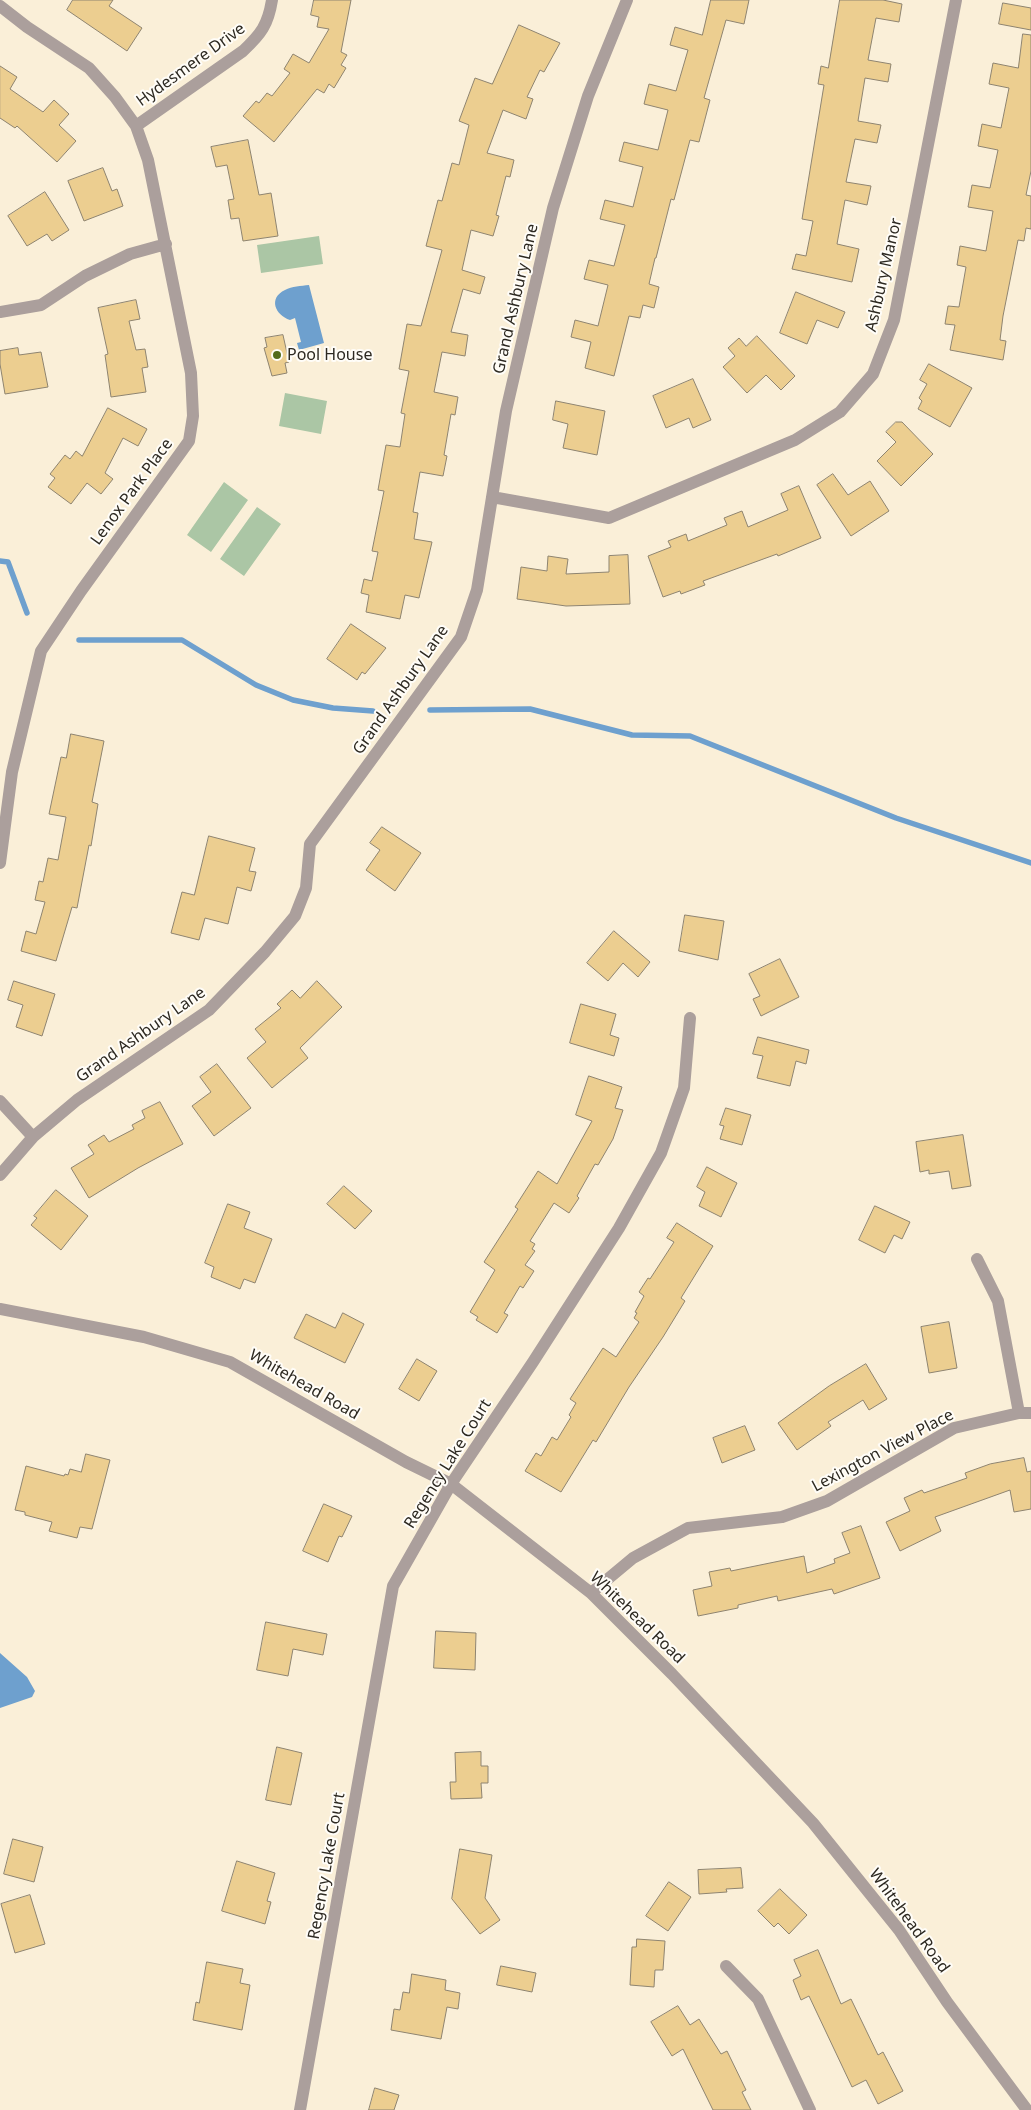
<!DOCTYPE html>
<style>
body{margin:0}
canvas{display:block;background:#faefd8}
</style>
<canvas width="1031" height="2110"></canvas>
<script>
const ctx = document.querySelector('canvas').getContext('2d');
ctx.lineJoin = 'round';
function fill(path, color) { ctx.fillStyle = color; ctx.fill(path, 'evenodd'); }
function trace(path, color, width, dash) { ctx.strokeStyle = color; ctx.lineWidth = width; ctx.lineCap = dash ? 'butt' : 'round'; ctx.setLineDash(dash || []); ctx.stroke(path); }
function write(font, color, halo, rows, align = 'center') {
  ctx.font = font + ' "Noto Sans",sans-serif'; ctx.lineWidth = 4; ctx.setLineDash([]); ctx.textBaseline = 'middle'; ctx.strokeStyle = halo; ctx.fillStyle = color; for (const [text, x, y, turn = 0] of rows) {
    ctx.save(); ctx.translate(x, y); ctx.rotate((+turn || 0) * Math.PI / 180); ctx.textAlign = isNaN(turn) ? turn : align; if (halo) ctx.strokeText(text, 0, 0); ctx.fillText(text, 0, 0); ctx.restore();
  }
}
const green = new Path2D(`
 M319,236L323,264L261,273L257,245Z
 M285,393L327,401L321,434L279,426Z
 M224,482L248,500L211,552L187,535Z
 M257,507L281,524L244,576L220,559Z`);
const water = new Path2D(`
 M309,285L324,343L299,350L297,343L301,342L295,318L290,320C275,315 268,298 285,290C292,286 301,286 309,285Z
 M0,1653L27,1677L35,1691L32,1697L0,1708Z`);
const stream = new Path2D(`
 M0,561L8,562L27,613
 M79,640H182L256,685L293,700L333,708L373,711
 M430,710L530,709L632,735L690,736L896,818L1031,863`);
const building = new Path2D(`
 M73,0H113L109,6L142,28L127,51L67,10Z
 M314,0H351L341,52L347,55L341,65L346,68L334,88L329,84L324,93L317,89L274,142L243,116L256,101L259,103L267,93L272,96L290,73L284,69L293,54L309,63L329,29L317,27L319,17L311,15Z
 M711,0H749L744,24L726,20L704,98L710,100L699,142L690,140L674,200L671,199L656,258H655L649,284L659,287L654,308L643,305L640,318L629,316L614,376L585,368L591,342L571,337L575,320L598,326L608,285L584,279L589,260L614,266L625,225L600,219L605,200L633,207L643,167L619,161L624,142L658,150L668,110L644,104L649,84L676,91L688,50L670,45L675,27L702,35Z
 M840,0H883L902,4L899,22L876,18L868,60L891,64L888,82L865,78L858,121L881,125L877,143L855,139L846,182L871,186L867,205L845,200L837,244L859,249L852,282L792,269L796,254L806,256L813,221L802,219L824,85L818,84L821,66L828,68Z
 M1003,3L1031,8V30L999,24Z
 M519,25L560,43L544,72L540,70L527,97L533,99L526,119L503,110L487,153L514,160L510,177L506,176L496,215L499,216L493,236L471,230L462,270L485,277L480,294L463,289L451,332L468,335L465,356L442,352L434,392L458,397L455,415L451,414L444,455L447,456L443,476L420,472L413,512L418,513L414,539L432,542L419,598L405,595L400,619L366,612L369,595L361,593L364,579L372,581L378,552L372,551L384,491L378,490L386,445L400,447L405,414L401,413L409,371L399,369L407,324L421,326L442,250L426,246L438,200L442,201L452,163L459,165L469,125L459,121L475,78L492,84Z
 M1023,34L1031,35V171L1026,195L1031,196V229L1026,228L1024,241L1018,240L1003,316L1000,340L1006,341L1003,360L950,350L955,325L945,324L948,306L959,307L966,267L957,265L960,246L986,251L993,211L968,207L972,185L990,188L998,150L978,146L982,124L1001,128L1009,88L989,84L993,63L1018,68Z
 M0,66L17,77L10,89L43,112L54,100L69,114L59,125L76,141L57,162L17,126L15,128L0,118Z
 M248,140L259,195L271,193L278,236L243,241L239,218L231,219L228,200L234,199L227,165L216,167L211,147Z
 M103,168L112,191L117,189L123,206L84,221L68,181Z
 M45,192L69,230L52,241L47,234L27,246L8,216Z
 M796,292L845,312L838,328L817,320L807,344L780,333Z
 M136,300L140,319L129,321L136,350L145,349L148,367L142,368L146,392L111,397L105,355L108,354L98,308Z
 M283,335L289,362L285,363L287,373L272,376L264,348L267,347L265,338Z
 M757,336L795,376L781,390L766,375L747,393L723,367L735,356L728,348L739,338L746,346Z
 M18,348L19,355L41,352L48,387L5,394L0,364V351Z
 M929,364L972,388L950,427L918,409L922,401L919,398L927,384L920,380Z
 M693,379L711,420L693,428L689,418L666,428L653,396Z
 M556,401L605,411L597,455L563,448L568,424L553,420Z
 M108,408L147,429L138,446L123,438L105,473L113,479L101,494L87,483L71,504L48,487L55,478L50,474L65,455L70,459L76,451L82,456Z
 M896,422H902L933,454L901,486L877,461L896,442L886,432Z
 M833,474L848,495L870,481L889,511L851,536L817,485Z
 M799,486L821,538L778,556L777,554L703,581L705,585L681,594L680,591L663,597L648,556L671,547L668,541L686,534L688,541L727,525L724,518L742,511L748,527L788,510L781,494Z
 M628,555L630,604L566,606L517,599L521,567L547,571L548,556L568,559L566,574L609,572V556Z
 M351,624L386,648L365,674L362,672L357,680L327,659Z
 M71,734L104,741L92,802L98,804L91,846L89,845L77,908L72,907L56,961L21,951L26,931L36,934L45,902L35,900L39,881L43,882L48,858L58,860L66,817L49,814L61,757L66,758Z
 M382,827L421,853L395,891L366,870L380,850L370,843Z
 M209,836L255,848L249,871L256,872L251,891L237,887L228,924L205,918L199,940L171,933L182,892L194,895Z
 M685,915L724,921L718,960L679,951Z
 M614,931L650,962L638,977L623,963L608,981L587,963Z
 M780,959L799,997L761,1016L753,999L760,996L749,974Z
 M14,981L55,994L42,1036L16,1027L23,1005L8,1000Z
 M317,981L342,1007L300,1048L308,1058L272,1088L247,1058L266,1042L255,1029L281,1008L277,1004L292,990L300,998Z
 M581,1004L616,1014L610,1035L619,1038L614,1056L570,1043Z
 M758,1037L809,1050L806,1064L796,1061L790,1086L757,1078L763,1056L753,1054Z
 M217,1064L251,1108L214,1136L192,1106L211,1092L200,1077Z
 M589,1076L622,1087L615,1108L623,1110L613,1139L598,1165L595,1164L577,1196L579,1198L569,1213L554,1203L530,1241L535,1244L532,1249L535,1251L525,1265L534,1271L523,1288L520,1286L504,1313L508,1315L497,1333L476,1320L478,1317L470,1312L495,1270L484,1262L518,1209L515,1207L538,1171L557,1184L592,1121L576,1115Z
 M160,1102L183,1144L138,1168L89,1198L71,1168L94,1154L88,1145L104,1135L109,1142L134,1129L132,1125L145,1118L142,1111Z
 M726,1108L751,1115L742,1145L720,1139L724,1126L720,1125Z
 M963,1135L971,1186L952,1189L949,1171L929,1174V1170L920,1172L916,1142Z
 M707,1167L737,1183L721,1217L699,1206L705,1192L697,1187Z
 M344,1186L372,1211L355,1229L327,1204Z
 M56,1190L88,1216L61,1250L31,1225L37,1218L34,1216Z
 M228,1204L250,1212L244,1228L272,1239L255,1283L244,1279L240,1289L211,1277L214,1267L205,1263Z
 M875,1206L910,1222L902,1239L894,1235L885,1253L859,1240Z
 M677,1223L713,1246L681,1298L685,1301L663,1337L629,1387L596,1442L593,1440L561,1492L525,1471L536,1453L541,1456L552,1437L557,1440L571,1417L569,1415L576,1403L570,1399L603,1348L616,1357L639,1322L634,1318L637,1313L635,1312L644,1296L639,1292L648,1278L650,1279L674,1242L667,1238Z
 M343,1313L364,1324L345,1363L294,1338L306,1314L335,1328Z
 M949,1322L957,1368L929,1373L921,1327Z
 M417,1359L437,1371L419,1401L399,1389Z
 M866,1364L887,1399L869,1410L863,1400L828,1422L831,1426L797,1450L778,1423L829,1386Z
 M745,1426L755,1450L722,1463L713,1438Z
 M86,1454L110,1460L92,1529L80,1527L77,1538L49,1531L52,1522L25,1515V1512L15,1510L26,1466L64,1476L65,1474L68,1475L70,1469L81,1472Z
 M1024,1458L1027,1472L1031,1471V1509L1014,1512L1010,1490L935,1517L941,1531L900,1551L886,1522L910,1511L904,1498L922,1490L924,1493L967,1478L965,1473L990,1464Z
 M324,1504L352,1516L342,1537L339,1536L328,1562L303,1551Z
 M861,1526L880,1578L834,1594L832,1589L778,1601L777,1596L738,1605V1608L698,1616L693,1590L712,1586L709,1572L730,1568L731,1571L804,1556L807,1573L835,1563L834,1559L850,1553L842,1533Z
 M266,1622L327,1634L323,1655L293,1649L288,1676L257,1670Z
 M436,1631L476,1633L475,1670L434,1668Z
 M277,1747L302,1753L291,1805L266,1800Z
 M481,1752V1766H488V1783H481L482,1798L451,1799L450,1782H456L455,1753Z
 M13,1839L43,1847L34,1882L4,1874Z
 M460,1849L492,1855L485,1898L500,1920L480,1934L452,1899Z
 M237,1861L275,1873L267,1901L271,1902L265,1924L222,1911Z
 M741,1868L743,1888L726,1889L727,1892L699,1894L698,1870Z
 M669,1882L691,1897L668,1931L646,1916Z
 M780,1889L807,1915L789,1934L778,1923L774,1927L758,1911Z
 M30,1895L45,1944L15,1953L1,1904Z
 M637,1939L665,1941L663,1970H655L654,1987L630,1985L632,1947H636Z
 M818,1950L841,2004L851,1999L878,2055L883,2052L903,2091L878,2104L866,2080L852,2087L809,1996L801,2000L793,1980L801,1976L794,1960Z
 M207,1962L243,1969L240,1983L250,1985L242,2030L193,2020L196,2002L199,2003Z
 M501,1966L536,1973L532,1992L497,1985Z
 M412,1974L446,1980L445,1990L460,1993L458,2009L447,2007L441,2039L391,2030L394,2009L400,2010L403,1992L409,1993Z
 M678,2006L690,2025L699,2019L721,2054L727,2051L746,2090L742,2092L751,2110H713L683,2049L672,2056L651,2022Z
 M375,2088L399,2095L394,2110H369Z`);
const minor = new Path2D(`
 M0,6L27,27L89,68L115,97L136,126L148,160L191,373L193,416L189,441L81,591L41,651L12,772L0,863
 M136,126L243,51C261,34 268,25 272,0
 M0,312L41,305L85,276L130,254L166,244
 M492,497L609,518L795,440L840,412L873,374L894,320L956,0
 M0,1101L33,1137
 M0,1175L33,1137L77,1100L209,1010L265,952L295,916L306,888L310,844L461,637L477,590L506,411L553,208L588,96L627,0
 M977,1259L998,1301L1019,1413
 M0,1309L144,1337L230,1362L406,1462L451,1484L591,1593L672,1674L813,1823L899,1930L947,2002L1027,2110
 M591,1593L633,1558L688,1528L782,1517L827,1501L954,1428L1019,1413H1031
 M726,1966L758,1999L810,2110
 M300,2110L393,1586L451,1484L533,1362L619,1228L661,1153L684,1088L690,1018`);
const markers = [
 [277,355,5,"#536b1c"]
];
const streetNames = [
 ["Hydesmere Drive",191,65,-36],
 ["Ashbury Manor",884,275,-77],
 ["Grand Ashbury Lane",516,299,-77],
 ["Lenox Park Place",132,492,-54],
 ["Grand Ashbury Lane",401,690,-55],
 ["Grand Ashbury Lane",141,1035,-35],
 ["Whitehead Road",304,1385,30],
 ["Lexington View Place",883,1451,-28],
 ["Regency Lake Court",448,1464,-58],
 ["Whitehead Road",637,1618,44],
 ["Regency Lake Court",327,1866,-80],
 ["Whitehead Road",909,1921,54]
];
const poiNames = [
 ["Pool House",287,355]
];
fill(green, '#abc6a5');
fill(water, '#6ea0ce');
trace(stream, '#6ea0ce', 5.5);
fill(building, '#ecce90');
trace(building, '#8e8470', 1);
trace(minor, '#ab9f9c', 12);
for (const [x, y, r, color] of markers) { const dot = new Path2D(); dot.arc(x, y, r, 0, 2 * Math.PI); ctx.fillStyle = color; ctx.fill(dot); trace(dot, '#fffdf8', 2); }
write('16px', '#2d2921', '#fffdf8', streetNames);
write('16px', '#2d2921', '#fffdf8', poiNames, 'left');
</script>
